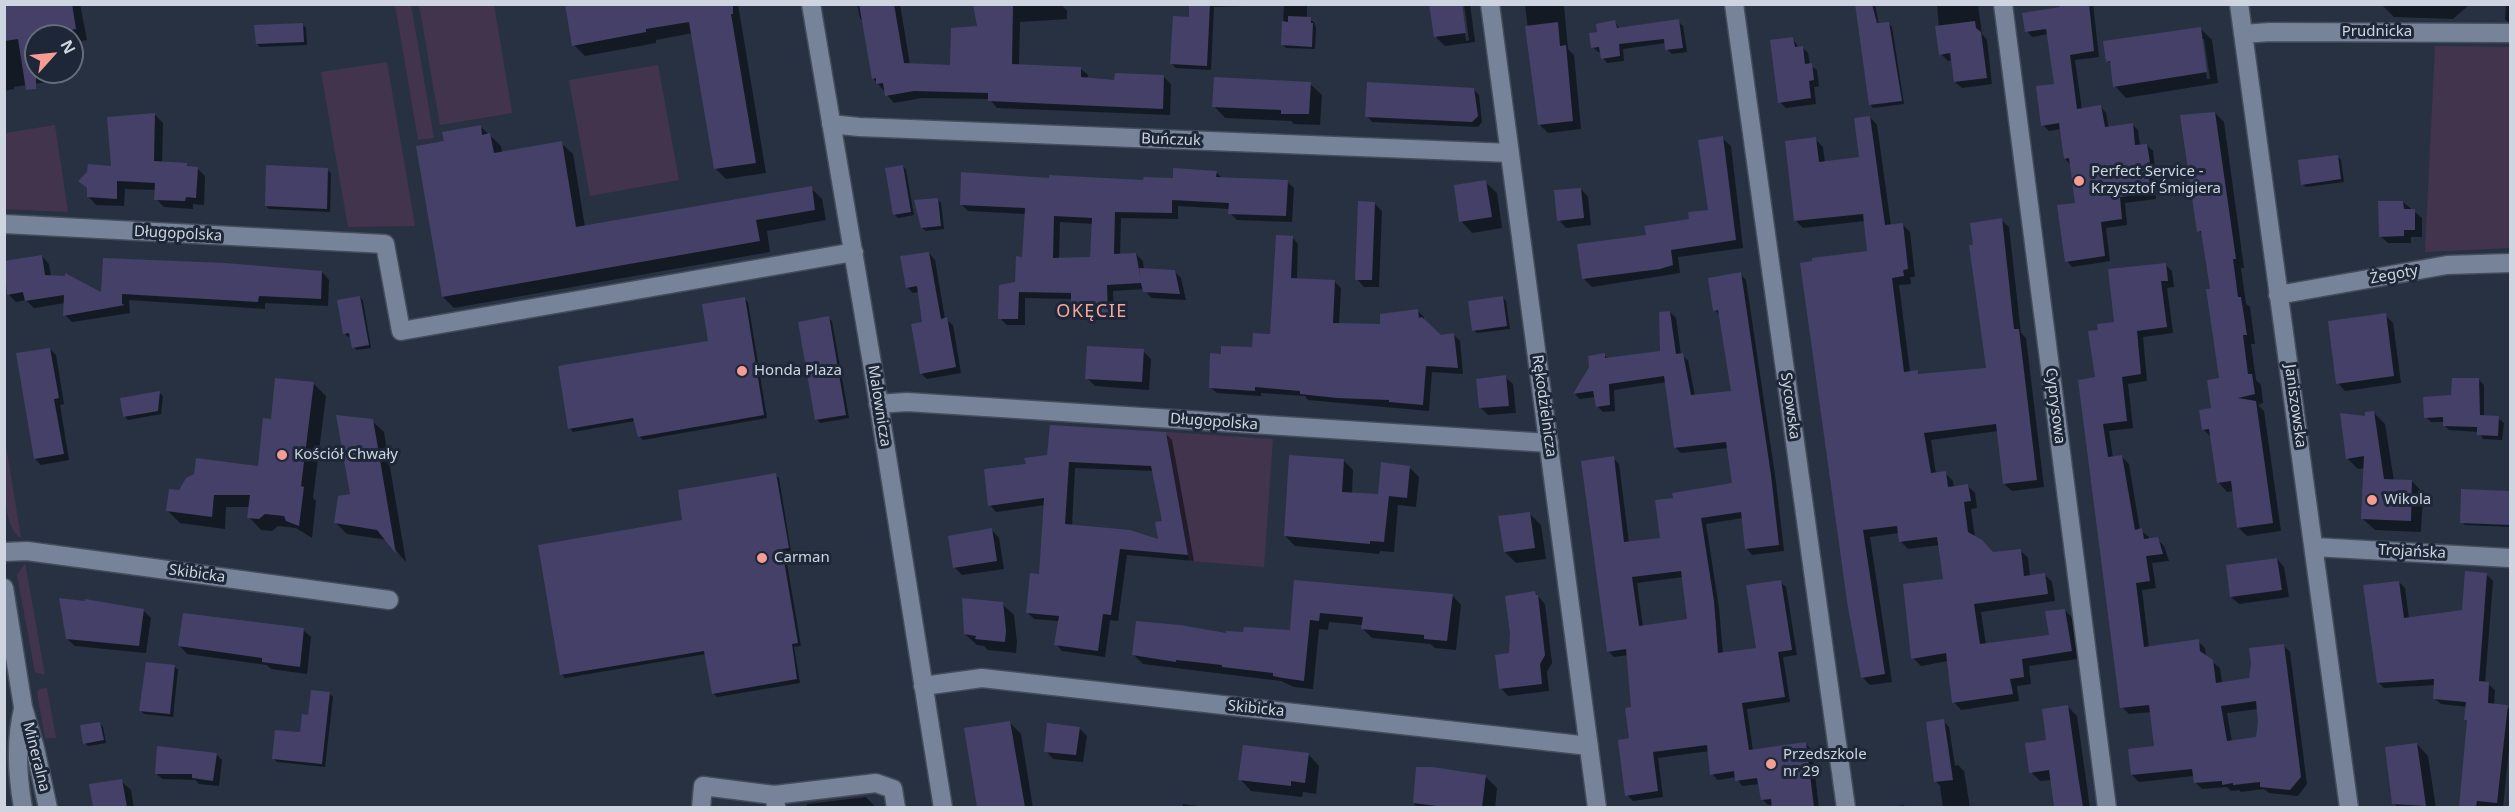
<!DOCTYPE html>
<meta charset="utf-8">
<style>
body{margin:0}
#map{position:relative;width:2515px;height:812px;overflow:hidden;background:#273142;font-family:"Noto Sans",sans-serif}
canvas{display:block}
.frame{position:absolute;inset:0;border:6px solid #ced5e0;pointer-events:none}
.north{position:absolute;left:24px;top:24px;width:60px;height:60px;box-sizing:border-box;background:#1d2738;border:2px solid #646d7b;border-radius:50%;rotate:63deg;font-size:16px;font-weight:700;line-height:24px;text-align:center;color:#ced5e0}
.north::after{content:'';display:block;margin:auto;width:21px;height:27px;background:#f59c93;clip-path:polygon(50% 0,100% 100%,50% 72%,0 100%)}
</style>
<div id="map">
<canvas width="2515" height="812"></canvas>
<div class="frame"></div>
<div class="north">N</div>
</div>
<script>
const ctx = document.querySelector('canvas').getContext('2d');
ctx.lineJoin = 'round';
function fill(path, color) { ctx.fillStyle = color; ctx.fill(path, 'evenodd'); }
function trace(path, color, width, dash) { ctx.strokeStyle = color; ctx.lineWidth = width; ctx.lineCap = dash ? 'butt' : 'round'; ctx.setLineDash(dash || []); ctx.stroke(path); }
function write(font, color, halo, rows, align = 'center') {
  ctx.font = font + ' "Noto Sans",sans-serif'; ctx.lineWidth = 6; ctx.setLineDash([]); ctx.textBaseline = 'middle'; ctx.strokeStyle = halo; ctx.fillStyle = color; for (const [text, x, y, turn = 0] of rows) {
    ctx.save(); ctx.translate(x, y); ctx.rotate((+turn || 0) * Math.PI / 180); ctx.textAlign = isNaN(turn) ? turn : align; if (halo) ctx.strokeText(text, 0, 0); ctx.fillText(text, 0, 0); ctx.restore();
  }
}
const green = new Path2D(`
 M395,5H411L434,138L418,140Z
 M419,5H494L512,113L440,125Z
 M2435,46L2510,47V248L2425,252Z
 M387,62L415,226L348,227L321,72Z
 M658,65L679,180L590,196L569,80Z
 M55,125L68,212L5,209V133Z
 M1166,432L1273,439L1264,567L1189,561Z
 M4,439H5L21,538C0,526 4,463 4,439Z
 M25,563L45,675L35,672L17,575Z
 M47,688L56,738H45L37,692L39,689Z`);
const shadow = new Path2D(`
 M4,4H80L87,40L72,43V36H36V72H51L53,81L14,87V89L4,91Z
 M589,4H738L766,173L726,179L715,168L693,33L656,40V43L585,56L574,45Z
 M857,4H900L910,65L952,66L978,28L974,4H1061L1067,11V19L1020,22L1019,66L1080,68L1088,75L1087,79L1115,82L1164,77L1171,84L1170,115L997,108L989,99L922,98L894,103L873,78L863,22L860,18Z
 M1191,4H1275V5L1214,7L1211,70L1176,68L1171,63L1190,19Z
 M1284,4H1307V18L1314,22L1316,28L1315,49L1286,48L1282,44Z
 M1461,4L1466,41L1469,40L1464,4H1470L1475,42L1445,46L1436,37Z
 M1525,4H1568L1564,6L1568,49L1574,55L1581,129L1548,133L1539,124Z
 M1857,4H1875L1879,25L1888,23L1892,27L1904,104L1873,108L1870,104Z
 M1937,4H1978L1982,34L1987,40L1992,84L1962,88L1955,82L1952,60L1948,61L1941,54Z
 M2061,4H2093L2099,57L2075,60L2082,110L2101,107L2106,113L2109,128L2132,124L2138,130L2140,146L2147,145L2153,151L2155,168H2152L2156,199L2125,203L2127,225L2106,228L2110,261L2072,267L2067,261L2077,204L2071,165L2065,159L2061,129L2049,131L2043,125L2056,85L2048,34L2032,37L2027,31L2062,8Z
 M2381,4H2510V24L2505,19L2506,5H2469L2453,19L2394,17Z
 M1678,21L1683,26L1687,52L1672,54L1667,49L1666,43L1623,49L1624,61L1607,63L1603,58L1602,52H1598L1593,47L1599,33L1615,22L1620,29Z
 M302,24L306,28L307,45L260,47L257,44Z
 M2200,28L2212,40L2218,83L2126,98L2115,86L2112,65L2108,61ZM2201,39H2204L2210,79H2207Z
 M1793,39L1799,48L1802,47L1808,53L1810,65L1817,70L1819,86L1814,87L1816,104L1786,108L1780,102Z
 M1310,84L1322,95L1320,125L1294,124L1291,121L1225,118L1214,106Z
 M1473,89L1479,95L1482,122L1478,127L1372,122L1367,116Z
 M2215,113L2224,122L2244,268H2241L2246,304L2250,307L2255,344H2251L2256,380L2261,385L2263,403L2258,405L2264,411L2281,531L2247,536L2238,527L2234,491L2227,492L2218,482L2212,438L2203,429L2213,409L2221,380L2204,236L2199,231Z
 M155,115L163,123L162,163L187,165L190,168H197L205,176L204,205L193,204V209L164,207L156,199V190L125,189L124,206L96,205L88,196Z
 M1870,117L1877,125L1891,226L1902,224L1910,232L1915,277H1910L1911,284L1899,285L1910,372H1917L1921,376L1988,369L1975,246L2001,220L2009,227L2021,333L2026,338L2044,487L2012,491L2004,484L1998,431L1931,440L1936,474L1945,473L1953,481L1954,488L1968,486L1975,493L1977,508L1971,509L1975,538L1993,554L2020,550L2028,558L2030,577L2044,574L2052,582L2055,601L1981,612L1986,645L2051,636L2065,610L2072,618L2078,659L2029,666L2031,684L2017,686L2019,701L1961,710L1954,702L1948,661L1921,666L1913,658L1945,580L1940,545L1908,549L1900,541L1899,533L1870,537L1892,682L1870,685L1862,677L1849,608L1869,252L1865,221L1803,228L1795,220L1815,139L1823,147L1825,163L1860,159Z
 M481,127L501,146L502,153L561,143L573,154L585,227L811,188L822,199L826,220L767,231L770,252L454,308L443,297L446,143Z
 M1722,138L1731,146L1743,248L1678,257L1680,273L1592,287L1584,279L1647,237L1709,211Z
 M2338,157L2341,160L2344,182L2306,187L2302,184Z
 M903,166L906,170L914,215L898,218L894,214Z
 M327,170L331,173L330,212L269,209L266,206Z
 M1216,172L1223,179L1287,182L1294,188L1292,222L1237,220L1230,213V209L1178,206V219L1121,218L1120,255L1136,254L1143,261L1144,270L1174,271L1181,278L1186,300L1151,298L1144,289L1113,291L1114,319L1084,320L1078,314V309L1072,304L1073,299L1025,298V325H1007L1000,318L1016,283L1024,258L1026,214L968,211L961,204L1050,180L1145,182ZM1060,222L1094,224L1091,258L1059,259Z
 M1485,182L1497,193L1502,228L1472,233L1461,221Z
 M1581,189L1588,197L1591,225L1566,228L1559,220Z
 M937,199L941,203L944,229L926,231L922,228Z
 M2403,202L2422,218V237H2411V243H2388L2380,236Z
 M1375,204L1382,211L1379,287H1364L1357,279Z
 M1292,237L1298,244L1297,280L1334,281L1341,288L1339,324L1381,326L1417,310L1424,317V321L1440,336L1454,335L1460,341L1463,374L1432,372L1429,411L1308,400L1305,396L1261,393V396L1217,393L1210,387L1222,355L1254,349L1271,336Z
 M929,253L935,260L945,319L953,325L961,373L927,379L921,373L924,323L919,292L913,293L907,287Z
 M42,256L49,264L51,277L102,295L322,272L329,280L328,306L265,303V309L129,300L130,313L72,322L65,315V303L34,308L26,300L16,302L9,295L4,263Z
 M2165,264L2172,271L2174,287L2167,288L2173,333L2143,337L2147,381L2128,384L2133,428L2109,431L2113,458L2122,457L2129,464L2140,530L2149,537V540L2157,539L2164,546L2169,561L2152,563L2156,588L2142,590L2149,648L2198,641L2205,648L2206,657L2220,668L2222,683L2251,679L2283,645L2290,652L2307,784L2298,796L2269,793L2264,789L2241,792L2239,790L2231,791L2227,787L2202,789L2195,782L2194,776L2139,782L2132,775L2156,747L2152,712L2129,714L2122,707L2097,378L2099,331L2116,323ZM2258,709V738L2232,742L2227,713Z
 M1740,274L1746,280L1776,482L1784,551L1752,555L1747,549L1743,518L1706,524L1719,608L1723,654L1757,649L1780,582L1786,587L1797,655L1783,657L1790,702L1747,709L1753,751L1806,744L1812,750L1819,808H1774L1773,804L1768,805L1762,799L1759,784L1742,786L1736,777L1718,780L1712,774L1709,751L1658,758L1663,797L1633,801L1627,795L1632,709L1628,655L1614,657L1608,651L1613,458L1619,464L1629,543L1661,539L1674,499L1734,484L1729,448L1681,453L1675,447L1667,382L1614,390L1615,411L1603,412L1597,406L1596,397L1580,399L1575,394L1591,368L1604,355L1609,359L1661,352L1670,312L1676,318L1681,355L1688,360L1695,396L1732,392L1720,316L1715,310ZM1683,577L1689,620L1643,627L1637,583Z
 M360,297L363,301L371,348L357,350L353,347L351,336L348,337L345,334Z
 M1502,297L1506,301L1510,329L1477,333L1473,330Z
 M745,299L748,302L767,418L643,440L639,436L635,421L573,432L570,428L710,342Z
 M2385,315L2393,323L2401,383L2345,391L2338,383Z
 M828,318L832,321L849,418L820,423L817,419Z
 M50,349L56,355L64,404L60,405L69,460L41,465L35,459Z
 M1143,351L1151,359L1149,390L1095,386L1087,378Z
 M1505,377L1513,384L1516,413L1488,415L1481,408Z
 M2479,380L2484,385V417L2498,418L2504,423L2502,440L2483,439L2479,432L2449,430L2444,425V422H2431L2426,417Z
 M313,383L326,396L313,498L316,501L312,538L296,528L278,526L272,531L261,530L249,517L250,507H226L225,529L180,523L168,511L179,491L259,467L272,421Z
 M160,393L163,396L161,414L128,420L125,417L122,399Z
 M2374,413L2385,424L2394,481H2412L2423,493L2421,532L2375,530L2363,519L2365,468L2358,469L2347,458L2367,418Z
 M372,421L384,432L406,562L387,540L347,534L336,523L351,495Z
 M1165,433L1172,440L1194,561L1127,555L1118,621L1110,620L1105,657L1062,651L1056,644L1059,621L1034,619L1027,612L1040,575L1045,505L996,512L990,505L1027,465ZM1075,468L1154,471L1163,522L1160,541L1072,526Z
 M1343,460L1353,470L1352,494L1379,496L1409,467L1419,477L1416,507L1398,505L1394,552L1380,551L1379,554L1295,546L1285,536Z
 M775,475L779,478L791,551L785,552L801,646L794,647L800,683L717,697L713,693L706,654L565,678L562,675L684,521Z
 M2510,493V527L2465,525L2462,522Z
 M1529,513L1541,525L1546,559L1516,563L1505,552Z
 M992,530L999,538L1004,569L962,575L954,567Z
 M2277,559L2284,567L2289,597L2239,604L2231,597Z
 M2487,575L2493,581L2485,684H2488L2495,690L2494,705L2507,707L2510,710V739L2503,808H2461L2468,707L2441,704L2434,698L2435,685L2384,688L2378,682L2399,582L2405,588L2409,619L2463,611Z
 M1296,582L1452,595L1461,605L1456,650L1435,648L1430,644L1372,638L1363,629V625L1329,622L1328,630L1319,629L1313,689L1294,687L1281,681L1143,664L1133,654L1227,634L1291,632Z
 M1535,593L1545,604L1552,663L1547,672L1549,691L1508,696L1501,688L1511,655Z
 M1002,604L1014,615L1017,642L1016,653L988,650L984,646L977,645L965,634Z
 M143,610L151,618L146,653L75,646L67,639Z
 M303,630L311,637L307,674L271,669L267,665L187,654L180,646Z
 M174,666L178,670L173,717L144,714L141,711Z
 M329,693L333,697L325,767L277,762L274,759L301,734Z
 M2068,707L2077,716L2090,808H2055L2052,780L2040,781L2031,772Z
 M1943,721L1949,727L1955,766L1958,765L1964,771L1970,808H1943L1940,786L1936,782Z
 M1010,723L1021,734L1033,808H979L966,730Z
 M100,724L103,727L106,743L88,746L85,743Z
 M1079,728L1087,736L1083,762L1053,759L1046,751Z
 M2417,744L2428,756L2436,808H2398L2394,803Z
 M216,754L222,760L219,786L199,784L195,780L162,779L156,773Z
 M1308,754L1319,766L1316,794L1303,792L1302,797L1251,791L1240,779Z
 M1417,769L1485,776L1497,788L1495,808H1418L1414,804Z
 M121,781L131,790L134,808H95L91,786Z
 M866,797L876,808H807V804Z
 M1183,804L1214,808H1182Z
 M1904,805L1906,808H1880Z`);
const building = new Path2D(`
 M4,4H72L76,29L36,36V89L26,90L18,39L4,41Z
 M565,4H733V14H731L756,163L714,169L689,22L646,29V32L572,46Z
 M859,4H894L904,63L950,65L951,28L977,26L973,4H1013L1012,64L1081,67V77L1114,80L1115,73L1164,75L1163,109L988,101V93L914,91L885,96L883,83L876,84V78L872,79Z
 M1189,4H1210L1207,66L1170,64L1173,16L1189,17Z
 M1429,4H1462L1466,33L1434,37Z
 M1855,4H1872L1877,23L1889,22L1902,101L1869,105Z
 M2060,4H2089L2094,51L2070,55L2077,109L2101,105L2105,127L2133,123L2135,145L2147,144L2150,162L2147,163L2151,193L2120,197L2122,219L2101,222L2105,256L2065,262L2057,205L2075,203L2069,158L2064,159L2059,123L2041,126L2036,86L2054,84L2046,29L2025,32L2022,13L2060,7Z
 M1288,16L1311,17V23H1313L1312,47L1281,45L1282,21L1288,22Z
 M1679,19L1683,48L1665,50L1664,39L1619,44L1620,56L1601,59L1599,47L1591,48L1589,33L1597,32L1596,24L1615,20L1617,28Z
 M1975,21L1976,28L1981,32L1987,78L1954,82L1950,53L1939,55L1935,26Z
 M1558,22L1560,46L1566,45L1573,121L1538,125L1525,26Z
 M303,23L304,42L256,44L254,25Z
 M2201,27L2207,72L2113,87L2110,61L2106,62L2103,41Z
 M1793,37L1795,47L1803,46L1805,64L1812,63L1814,80L1809,81L1811,98L1778,103L1770,40Z
 M1214,77L1311,82L1309,114H1281V110L1212,107Z
 M1367,82L1474,88L1478,116L1472,122L1365,117Z
 M2215,112L2236,259H2233L2238,297H2241L2247,335H2243L2248,374H2252L2255,394L2238,398L2256,401L2273,523L2237,528L2231,481L2217,483L2209,429L2202,430L2199,410L2211,408L2207,380L2219,378L2206,289H2210L2201,231L2197,232L2180,115Z
 M155,113L154,161L187,163V166L198,167L196,198L186,197L185,201L154,200L155,183L117,181V199L87,197V188L78,181L87,172L88,164L111,166L107,117Z
 M1870,116L1885,225L1903,223L1908,269L1903,270L1904,276L1892,278L1904,372L1918,370V374L1986,368L1969,245H1973L1970,223L2002,218L2014,329H2019L2037,480L2003,484L1996,424L1924,433L1931,473L1946,471L1948,487L1968,484L1971,501L1964,502L1968,532L1982,540L1993,552L2021,549L2024,576L2045,573L2048,594L1974,604L1980,644L2049,635L2045,611L2065,609L2072,651L2022,659L2024,677L2010,679L2013,694L1952,703L1946,653L1911,659L1903,584L1943,579L1937,537L1899,542L1897,526L1863,530L1885,674L1861,678L1848,608L1800,263L1812,261V258L1867,251L1863,214L1794,221L1785,141L1816,137L1819,162L1859,157L1854,118Z
 M481,125L482,135L490,133L494,153L562,141L576,227L812,186L815,210L756,220L760,241L442,297L416,146L444,141L442,132Z
 M1723,136L1736,240L1671,250L1673,265L1660,269L1582,279L1577,244L1646,235L1644,226L1689,219L1688,212L1708,210L1698,140Z
 M2338,155L2341,179L2301,185L2298,160Z
 M266,165L328,168L327,209L265,206Z
 M903,165L911,212L893,215L885,168Z
 M1173,168L1217,171L1216,177L1288,180L1286,216L1228,214L1229,203L1172,200V213L1115,212L1114,254L1136,253L1141,281L1139,268L1175,270L1180,294L1143,292L1141,283L1107,285L1108,313L1076,314L1077,304H1071V293L1019,292L1018,319H998L999,285L1015,282L1016,256L1022,257L1025,208L960,205L961,172L1049,178V175L1143,180L1144,177L1173,178ZM1054,216L1092,218L1090,257L1053,258Z
 M1486,180L1492,217L1459,222L1454,185Z
 M1581,188L1584,218L1557,221L1554,190Z
 M938,198L941,226L921,228L914,200Z
 M1358,201L1375,202L1372,280H1355Z
 M2378,201H2403L2404,209H2415V230H2404V236L2379,237Z
 M1276,235L1293,236L1291,278L1335,280L1333,323L1380,324V314L1418,309L1419,318L1422,317L1441,335L1454,333L1458,368L1426,366L1423,405L1389,402V400L1337,398L1300,394V391L1255,387V391L1209,388L1210,353L1221,354V346L1252,347L1253,333L1270,334Z
 M929,252L941,319L947,317L956,367L920,374L911,324L922,322L917,286L906,288L900,256Z
 M42,255L45,275L65,276V273L101,292L103,258L225,263L322,271L321,299L259,296L258,302L122,294V304L125,305L63,316L64,295L25,301L23,292L7,295L4,261Z
 M2166,263L2168,281H2161L2167,327L2137,331L2141,374L2122,377L2127,421L2103,424L2108,457L2122,455L2135,530L2142,528L2144,539L2158,537L2163,554L2146,556L2150,581L2136,583L2144,647L2199,639L2200,651L2213,660L2216,683L2249,678L2251,663L2249,648L2284,644L2301,777L2290,790L2260,787V782L2233,785V783L2222,785V781L2194,783L2192,769L2131,775L2128,749L2154,746L2149,705L2120,708L2078,380L2095,377L2088,331L2098,330L2097,324L2114,322L2108,269ZM2256,701L2258,722L2256,737L2227,741L2221,706Z
 M1741,272L1771,475L1779,545L1745,549L1741,512L1701,518L1714,601L1718,653L1756,648L1746,585L1781,580L1792,650L1778,652L1785,697L1742,703L1749,750L1806,742L1814,807H1772L1771,799L1761,800L1757,778L1735,781L1734,771L1710,775L1707,745L1653,752L1658,791L1625,796L1618,740L1629,738L1625,708L1631,707L1626,649L1607,652L1581,461L1614,456L1624,542L1660,538L1655,500L1673,498L1672,493L1732,483L1726,442L1674,448L1664,376L1609,384L1610,405L1596,407L1593,391L1573,394L1589,367L1588,356L1605,353V358L1660,351L1659,312L1670,311L1676,354L1683,353L1691,395L1731,391L1718,310L1713,311L1708,278ZM1681,571L1687,619L1639,626L1632,577Z
 M360,296L369,345L352,348L349,333L343,334L337,300Z
 M1503,296L1507,326L1472,331L1468,301Z
 M745,297L764,415L638,437L633,418L568,429L558,366L708,341L702,304Z
 M2386,313L2394,376L2336,384L2328,321Z
 M829,316L846,415L815,420L798,322Z
 M1087,346L1144,349L1142,382L1085,379Z
 M50,348L59,398L54,399L64,454L34,459L16,353Z
 M1506,375L1509,406L1479,408L1476,379Z
 M275,378L314,382L301,486L304,487L299,526L286,521L284,516L265,514L259,519L247,518L250,495H214L212,517L166,511L169,489L179,490L186,478L194,474L196,458L258,466L263,418L271,419Z
 M2452,378H2479L2480,415L2499,416L2498,436L2477,435V427L2443,426V417L2424,418L2423,397L2451,395Z
 M160,391L158,411L123,417L120,398Z
 M2374,411L2384,479L2412,480L2411,521L2361,519L2364,456L2346,459L2340,413L2365,416V412Z
 M336,415L373,419L396,554L377,530L334,523L338,496L350,494Z
 M1050,425L1166,432L1188,555L1120,549L1111,615L1103,614L1098,651L1054,645L1059,616L1026,613L1030,573L1039,574L1044,498L988,506L984,469L1026,464L1024,458L1047,455ZM1069,462L1151,466L1162,521L1155,522L1158,539L1130,530L1065,524Z
 M1289,455L1344,459L1342,492L1378,494L1381,462L1410,466L1407,498L1389,496L1384,542L1370,541V544L1284,536Z
 M776,473L789,548L782,549L798,643L792,644L797,679L712,694L704,651L560,675L538,545L682,520L678,490Z
 M2461,489L2511,491V525L2460,523Z
 M1530,512L1535,548L1504,552L1498,516Z
 M992,528L997,561L953,568L948,536Z
 M2277,558L2282,590L2230,597L2226,565Z
 M2465,571L2487,573L2479,681L2489,682L2488,703L2508,705L2497,803L2477,801L2476,807H2459L2467,720H2464L2466,702L2433,699L2434,679L2377,683L2363,585L2399,581L2404,618L2462,610Z
 M1294,580L1453,594L1447,641L1424,639V635L1361,629L1363,617L1320,613L1319,621L1310,620L1304,681L1283,678L1273,676V673L1222,667V665L1176,660V662L1132,655L1136,621L1180,625L1226,633V631L1243,632L1244,627L1290,630Z
 M1535,591L1536,595H1538L1545,655L1540,664L1542,684L1499,689L1495,655L1509,653L1510,633L1505,596Z
 M59,598L85,601V599L144,609L139,646L66,639Z
 M962,598L1003,602L1006,630L1005,642L975,639L976,636L964,634Z
 M183,613L304,628L300,667L262,662V658L178,646Z
 M146,662L175,665L170,714L139,711Z
 M311,690L330,692L322,764L272,759L275,730L300,732L302,714L308,715Z
 M2068,705L2078,776L2083,807H2054L2049,770L2029,773L2025,743L2046,740L2042,709Z
 M1944,719L1953,780L1934,782L1926,722Z
 M1010,721L1025,807H977L964,728Z
 M100,722L104,740L83,744L80,725Z
 M1047,723L1080,727L1076,755L1044,752Z
 M2417,743L2426,806L2392,804L2385,747Z
 M1243,745L1309,753L1305,783L1291,781V786L1238,780Z
 M157,746L217,753L213,781L192,778V774H155Z
 M1416,767H1432L1486,775L1482,807H1436L1437,806L1413,803Z
 M122,779L127,807H93L89,784Z`);
const minor = new Path2D(`
 M811,4L875,381L943,808
 M1490,4L1597,808
 M1734,4L1846,808
 M2003,4L2107,808
 M2239,4L2349,808
 M2243,34L2270,32L2510,33
 M831,124L859,127L1510,153
 M4,224L385,244L401,331L854,252
 M2278,295L2447,265L2510,263
 M878,404L907,402L1549,443
 M2314,547L2510,558
 M4,552L27,551L389,600
 M4,588L23,707L35,748L48,808
 M923,686L982,678L1589,746
 M23,709C15,742 17,774 23,808
 M774,795L876,783L893,789L896,808
 M701,808L703,786L774,795L776,806`);
const markers = [
 [2079,181,6,"#f59c93"],
 [742,371,6,"#f59c93"],
 [282,455,6,"#f59c93"],
 [2372,500,6,"#f59c93"],
 [762,558,6,"#f59c93"],
 [1771,764,6,"#f59c93"]
];
const streetNames = [
 ["Prudnicka",2377,32],
 ["Buńczuk",1171,140,2],
 ["Długopolska",178,234,3],
 ["Żegoty",2394,275,-10],
 ["Malownicza",879,406,81],
 ["Rękodzielnicza",1544,406,82],
 ["Sycowska",1790,406,82],
 ["Cyprysowa",2055,406,83],
 ["Janiszowska",2295,406,82],
 ["Długopolska",1214,422,4],
 ["Trojańska",2412,552,3],
 ["Skibicka",197,574,8],
 ["Skibicka",1256,709,6],
 ["Mineralna",36,757,76]
];
const poiNames = [
 ["Perfect Service -",2091,172],
 ["Krzysztof Śmigiera",2091,189],
 ["Honda Plaza",754,371],
 ["Kościół Chwały",294,455],
 ["Wikola",2384,500],
 ["Carman",774,558],
 ["Przedszkole",1783,755],
 ["nr 29",1783,772]
];
const quarterNames = [
 ["OKĘCIE",1092,312]
];
fill(green, '#43344d');
fill(shadow, '#0007');
fill(building, '#444068');
trace(minor, '#454d5c', 21);
trace(minor, '#778398', 18);
for (const [x, y, r, color] of markers) { const dot = new Path2D(); dot.arc(x, y, r, 0, 2 * Math.PI); ctx.fillStyle = color; ctx.fill(dot); trace(dot, '#1d2738', 2); }
write('15px', '#ced5e0', '#1d2738', streetNames);
write('15px', '#ced5e0', '#1d2738', poiNames, 'left');
ctx.letterSpacing = '1.5px';
write('18px', '#f8a59d', '#1d2738', quarterNames);
ctx.letterSpacing = '0px';
</script>
